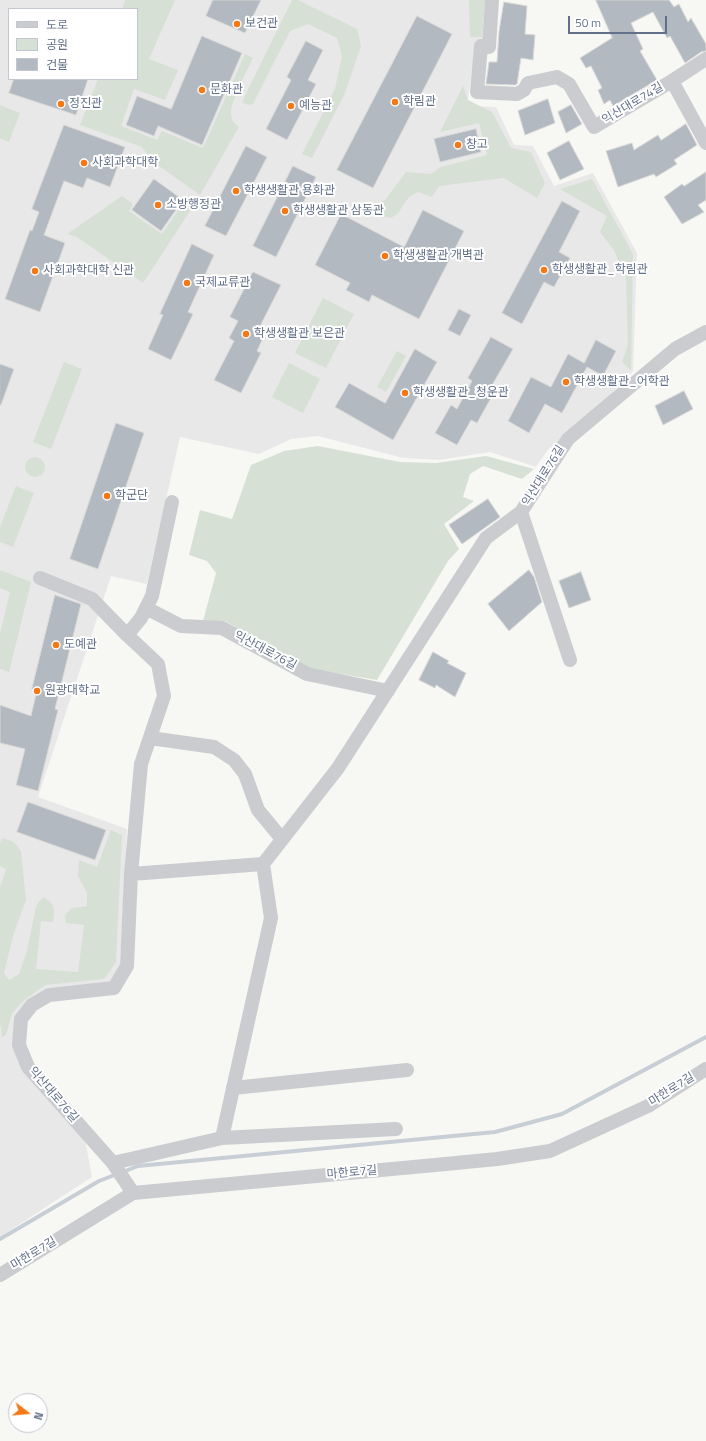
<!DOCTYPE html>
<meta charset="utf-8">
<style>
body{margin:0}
#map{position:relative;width:706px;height:1441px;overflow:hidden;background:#f7f8f4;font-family:"Titillium Web","Noto Sans KR",sans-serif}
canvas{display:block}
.legend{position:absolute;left:8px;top:8px;width:130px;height:72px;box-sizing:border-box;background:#fff;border:1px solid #c1c6d0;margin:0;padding:5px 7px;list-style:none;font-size:12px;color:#637089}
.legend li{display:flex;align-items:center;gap:8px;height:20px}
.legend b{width:20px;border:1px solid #c1c6d0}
.north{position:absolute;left:8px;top:1393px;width:40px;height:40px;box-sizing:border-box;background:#fff;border:1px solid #c1c6d0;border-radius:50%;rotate:106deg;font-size:11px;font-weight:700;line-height:16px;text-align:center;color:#637089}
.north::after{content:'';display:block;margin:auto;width:14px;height:18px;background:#f57817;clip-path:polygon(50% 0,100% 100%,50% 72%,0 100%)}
.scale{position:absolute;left:568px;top:16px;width:99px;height:18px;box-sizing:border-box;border:2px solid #637089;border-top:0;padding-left:5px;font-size:12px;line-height:14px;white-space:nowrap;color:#637089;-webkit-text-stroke:3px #fff;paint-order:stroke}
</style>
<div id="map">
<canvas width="706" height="1441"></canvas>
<ul class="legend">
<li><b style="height:5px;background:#caccd0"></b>도로</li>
<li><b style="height:11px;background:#d7e0d5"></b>공원</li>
<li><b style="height:11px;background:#b3b9c1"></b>건물</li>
</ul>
<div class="north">N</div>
<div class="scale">50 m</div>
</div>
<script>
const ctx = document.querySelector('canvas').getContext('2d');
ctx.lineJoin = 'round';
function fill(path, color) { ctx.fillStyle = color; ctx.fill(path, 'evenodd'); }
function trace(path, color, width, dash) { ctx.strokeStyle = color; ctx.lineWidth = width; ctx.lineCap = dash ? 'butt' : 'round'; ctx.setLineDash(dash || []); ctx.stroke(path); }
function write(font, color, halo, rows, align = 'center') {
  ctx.font = font + ' "Titillium Web","Noto Sans KR",sans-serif'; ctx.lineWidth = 4; ctx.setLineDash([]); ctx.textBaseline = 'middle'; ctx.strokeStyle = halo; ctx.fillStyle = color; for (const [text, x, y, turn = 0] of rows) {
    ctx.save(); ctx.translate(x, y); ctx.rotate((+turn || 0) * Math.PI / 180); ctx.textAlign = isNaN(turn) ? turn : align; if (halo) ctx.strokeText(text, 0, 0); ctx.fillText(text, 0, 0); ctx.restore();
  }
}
const built = new Path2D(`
 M0,0H489L485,43H476L467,106L496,107L514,145L533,146L554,186L593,173L637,253L633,371L568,439L549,448L536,467L490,452L440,460L403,458L318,436L291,439L259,454L180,437L147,584L111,576L38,797L127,829L120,966L110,982L47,988L17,1016L14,1043L85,1139L92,1177L0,1237ZM9,9H137V79H9Z`);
const green = new Path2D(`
 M125,0H175L149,59L178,70L165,100L134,89L121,126L157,140L162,131L203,148L245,54L253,58C248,69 229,104 231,114C231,120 234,123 239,127L200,195L152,161L142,147L80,125L98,79H137V9H122Z
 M292,0H298L357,29L361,46L345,93L312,158L302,154L335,89L342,56L337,38L308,24L290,31L253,104L248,105L242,102Z
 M469,0H485L482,37H470Z
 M463,86L468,100L492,112L511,148L531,152L545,183L537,198L504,178L439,186L432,197L418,192L409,197L398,213L391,218L381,216L374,212L375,207L386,199L406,172L431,174L441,167L487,155L479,123L440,132Z
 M0,105L20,113L9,142L0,138Z
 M592,179L633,254L631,370L622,362L628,345L626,278L614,250L600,232L607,216L560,189Z
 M122,196L133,204L129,211L162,234L188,196L196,202L143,283L77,237L67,234Z
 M323,298L354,314L326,368L295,353Z
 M397,351L406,356L386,392L377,387Z
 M64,362L82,369L51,449L33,442Z
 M289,363L320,379L303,413L272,397Z
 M318,446L400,462L436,463L486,456L534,469L522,479L483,466L470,474L463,497L474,501L444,524L459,549L448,561L377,680L311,669L225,621H203L216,573L207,561L189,555L200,510L232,519L251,465L284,451Z
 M25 467a10 10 0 1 1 20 0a10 10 0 1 1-20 0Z
 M16,486L34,493L13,547L0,542V527Z
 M0,570L31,582L9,672L0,669V634L10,592L0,588Z
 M111,830L122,835L116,962L104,979L45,985L22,1002L12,1013L6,1035L2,1037L0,1022V887L6,869L0,866V843L2,838L14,842L21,851L26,900L14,933L4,973L9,980L19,974L27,951L36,906L43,897C55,903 55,910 53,922L41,921L36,969L78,972L84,925L66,923L65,915L72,908L87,906V893L78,876L79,860L97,867Z`);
const stream = new Path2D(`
 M123,1172L138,1166L495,1132L562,1114L706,1037
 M0,1239L99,1181L117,1174`);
const building = new Path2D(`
 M213,0H261L245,33L206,16Z
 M596,0H669L674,7L679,4L688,22L691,18L706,44V51L701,52L685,63L670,36L667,38L653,12L631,23L643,49L640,51L657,80L613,106L610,100L604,104L598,90L602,88L591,66L586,68L580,58L612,38Z
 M504,2L527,6L525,34L535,35L533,60L521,58L517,84L515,85L486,84L489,62H497L499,32Z
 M417,16L452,34L373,188L337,170Z
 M202,36L242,53L202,145L158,126L154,136L126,125L137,96L171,109Z
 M306,41L323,50L308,80L316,84L287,140L266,129L291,80L287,77Z
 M14,79H88L76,115L9,93Z
 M548,99L555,123L525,135L518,111Z
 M571,105L582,124L566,133L558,112Z
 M686,124L697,145L674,160L677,164L656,177L654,174L618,187L606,151L632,143L634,150L658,135L661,140Z
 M64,125L125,147L110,187L87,178L83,188L64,181L44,235L65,243L40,312L5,299L30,230L32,231L39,212L32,209Z
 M476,129L481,152L440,162L434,139Z
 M569,141L584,169L560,180L547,153Z
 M246,146L267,157L226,236L205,226Z
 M293,166L316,177L276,257L253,246Z
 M706,172V200L698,205L704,212L682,224L664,197L682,184L684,186Z
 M154,179L183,200L161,231L132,210Z
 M562,201L580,211L559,252L570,258L554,287L544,282L522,324L502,313Z
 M423,210L464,231L419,319L372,295L369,302L346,290L350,283L315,265L341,214L404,247Z
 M192,244L214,255L188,312L193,314L171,360L148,349L163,315L160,314Z
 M253,272L281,285L257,332L264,336L257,351L261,353L241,393L214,380L234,341L229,338L238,321L230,317Z
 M459,309L471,315L460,336L448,330Z
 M491,337L513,349L491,387L496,389L477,423L471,420L457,445L435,433L451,405L457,409L472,381L468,378Z
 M596,340L616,351L603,376L587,367L562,413L545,404L529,433L508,421L531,377L551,387L568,354L584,363Z
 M415,349L437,362L393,440L335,407L349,383L385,403Z
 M0,364L14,369L1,405H0Z
 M684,391L693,409L663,425L655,406Z
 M116,423L144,433L98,569L70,559Z
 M488,499L500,517L462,544L449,525Z
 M529,570L534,577L542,602L509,631L488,604Z
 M581,572L591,600L569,608L559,581Z
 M55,595L81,604L55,709L58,710L38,791L16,785L25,749L0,743V705L31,716L37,690L32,689Z
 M433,652L449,661L447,663L466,673L455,697L436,685L435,688L419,680Z
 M28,802L106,830L95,860L17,832Z`);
const minor = new Path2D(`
 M492,0L489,47L481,46L477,92L517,94L524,90L528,83L557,77L569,84L594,127L672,81L706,59
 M672,81L706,143
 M521,512L570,660
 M40,578L92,599L127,635
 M146,608L181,626L222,628L307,674L388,691
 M150,738L214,747L234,760L245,774L258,810L282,839
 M131,874L263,864L338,768L486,538L521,512L568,439L675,349L706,332
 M233,1088L407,1070
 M222,1138L271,918L263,864
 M113,1163L222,1138L396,1129
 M133,1193L113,1163L28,1067L19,1045L21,1019L32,1005L49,995L114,988L127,966L131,874L141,764L164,696L158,664L127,635L141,618L152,596L172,502
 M0,1275L133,1193L435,1165L497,1159L550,1151L648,1106L706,1069`);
const markers = [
 [237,24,4,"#f57817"],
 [202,90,4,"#f57817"],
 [395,102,4,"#f57817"],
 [61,104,4,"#f57817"],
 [291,106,4,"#f57817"],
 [458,145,4,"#f57817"],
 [84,163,4,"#f57817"],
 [236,191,4,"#f57817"],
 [158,205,4,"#f57817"],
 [285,211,4,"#f57817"],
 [385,256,4,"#f57817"],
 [544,270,4,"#f57817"],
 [35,271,4,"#f57817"],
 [187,283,4,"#f57817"],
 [246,334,4,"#f57817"],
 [566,382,4,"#f57817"],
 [405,393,4,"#f57817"],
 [107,496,4,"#f57817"],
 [56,645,4,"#f57817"],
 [37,691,4,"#f57817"]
];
const poiNames = [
 ["보건관",245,24],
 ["문화관",210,90],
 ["학림관",403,102],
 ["정진관",69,104],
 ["예능관",299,106],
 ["창고",466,145],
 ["사회과학대학",92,163],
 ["학생생활관 용화관",244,191],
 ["소방행정관",166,205],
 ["학생생활관 삼동관",293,211],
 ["학생생활관 개벽관",393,256],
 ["학생생활관_학림관",552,270],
 ["사회과학대학 신관",43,271],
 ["국제교류관",195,283],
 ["학생생활관 보은관",254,334],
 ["학생생활관_어학관",574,382],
 ["학생생활관_청운관",413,393],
 ["학군단",115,496],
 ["도예관",64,645],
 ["원광대학교",45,691]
];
const streetNames = [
 ["익산대로74길",633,104,-31],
 ["익산대로76길",544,476,-58],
 ["익산대로76길",265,651,28],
 ["마한로7길",672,1090,-32],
 ["익산대로76길",53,1095,49],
 ["마한로7길",352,1173,-5],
 ["마한로7길",34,1254,-31]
];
fill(built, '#e8e8e8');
fill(green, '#d7e0d5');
trace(stream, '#c7ced5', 4);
fill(building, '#b3b9c1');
trace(building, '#d9d9d7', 1);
trace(minor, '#caccd0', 14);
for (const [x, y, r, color] of markers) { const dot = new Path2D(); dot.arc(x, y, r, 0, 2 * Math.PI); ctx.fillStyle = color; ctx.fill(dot); trace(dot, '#fff', 1.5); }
write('12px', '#637089', '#fff', poiNames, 'left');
write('12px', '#637089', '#fff', streetNames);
</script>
